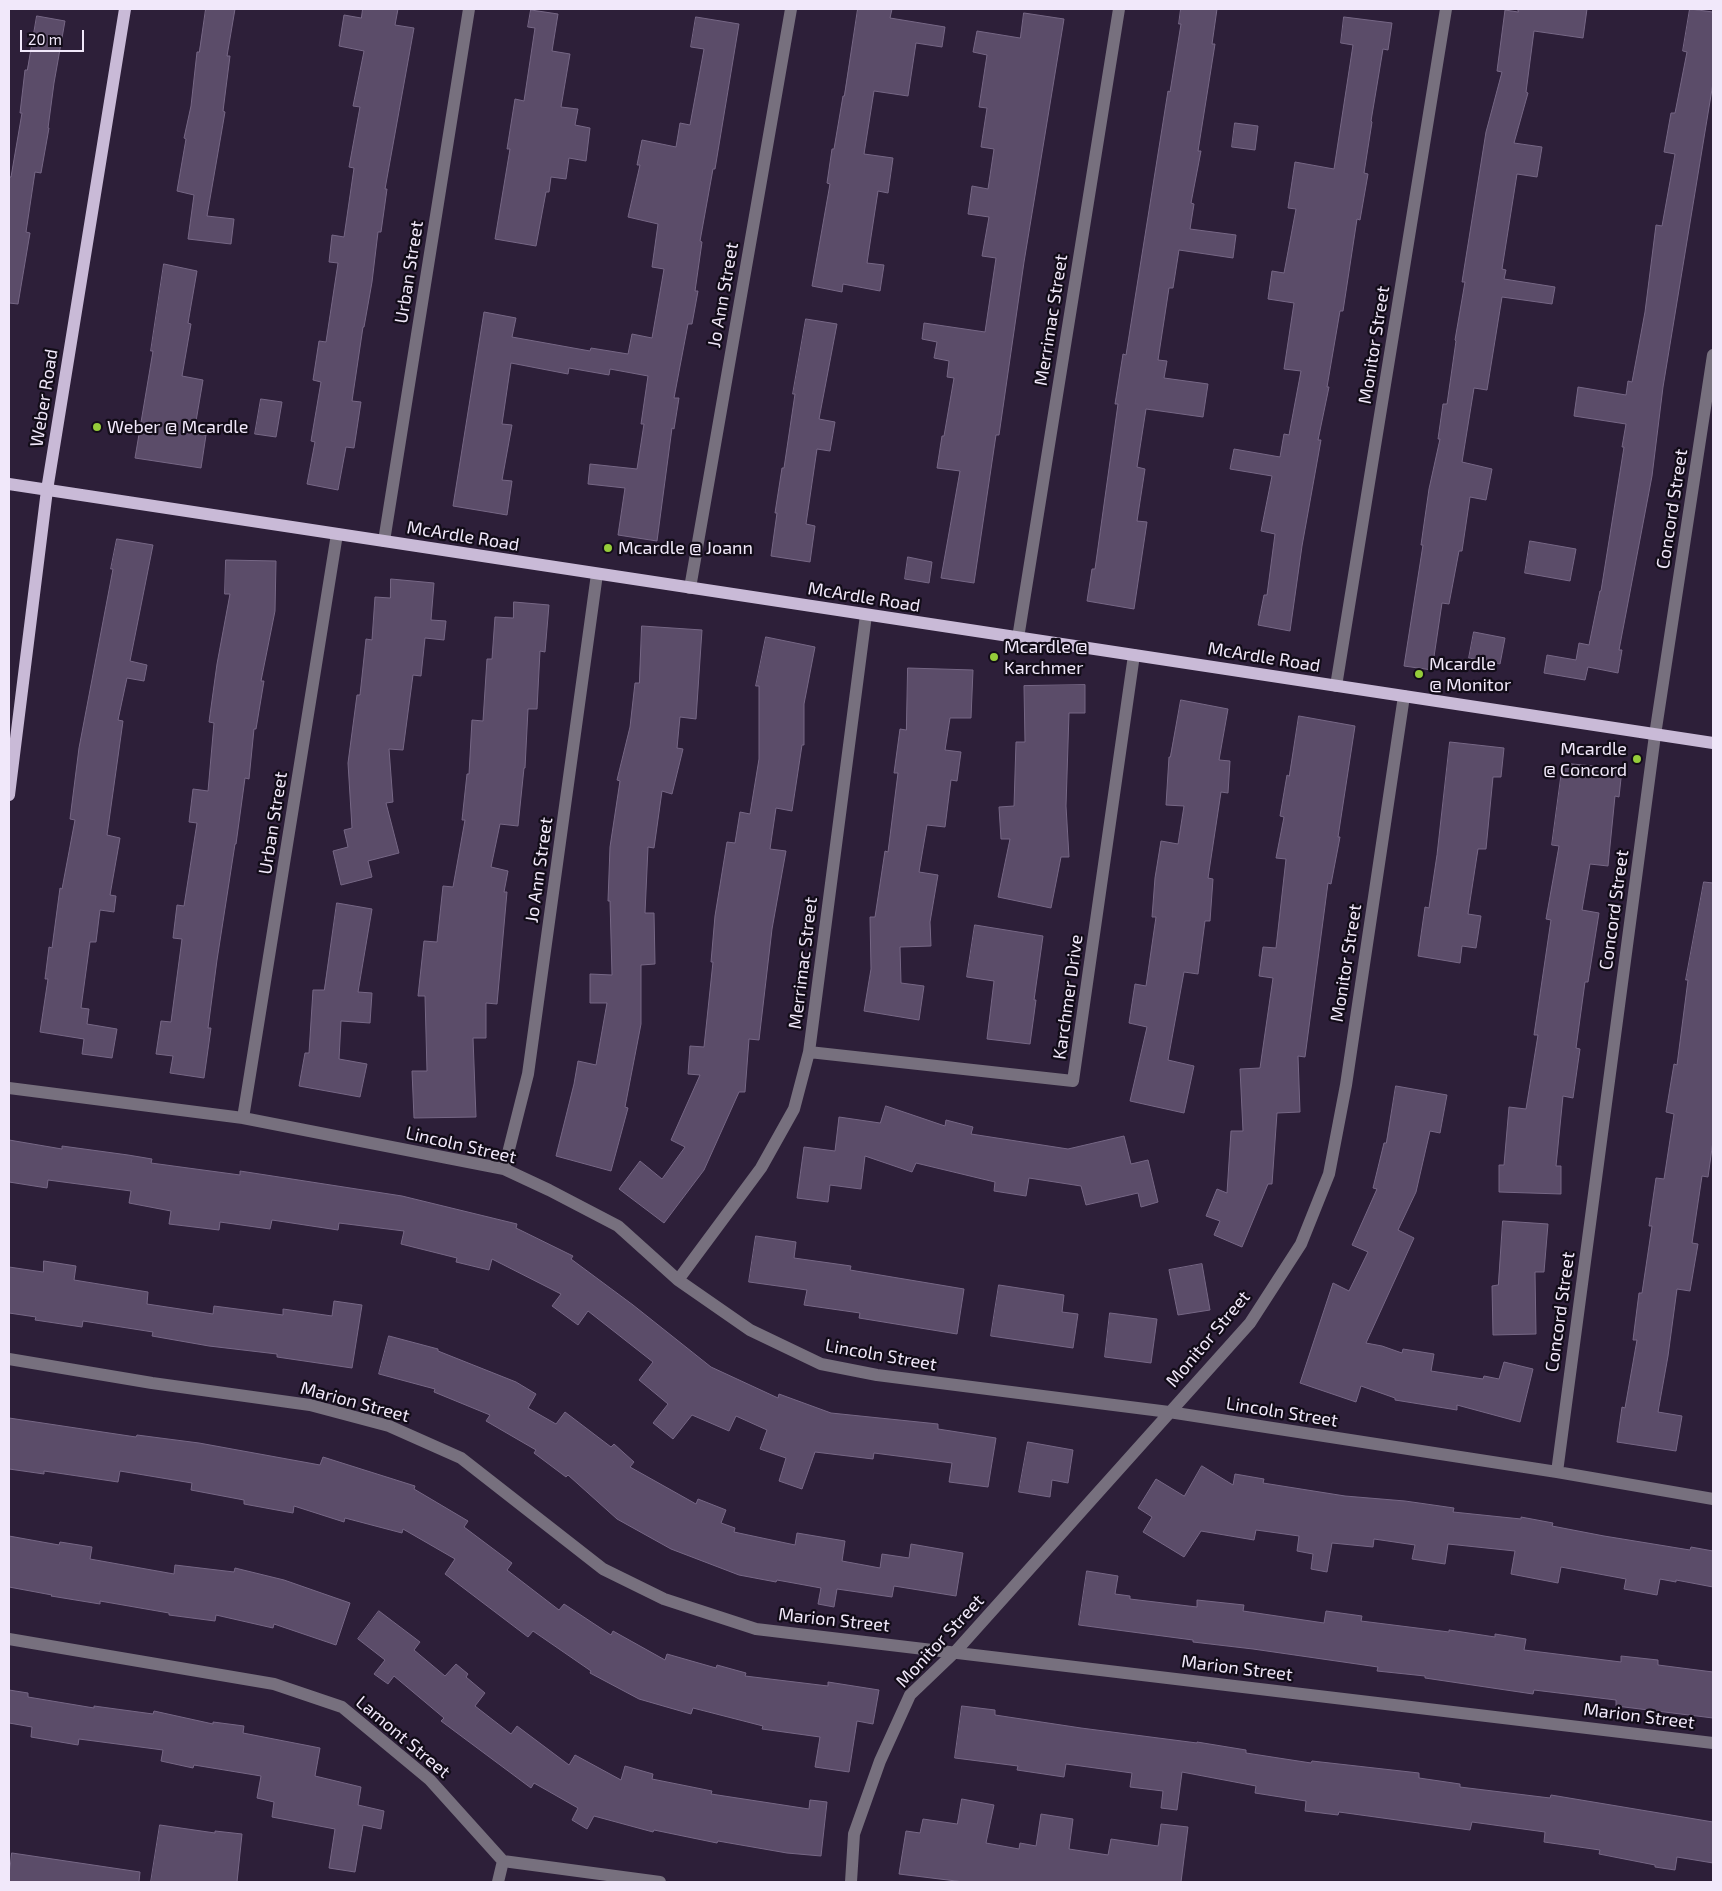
<!DOCTYPE html>
<style>
body{margin:0}
#map{position:relative;width:1722px;height:1891px;overflow:hidden;background:#2d1f39;font-family:"Exo 2",sans-serif}
canvas{display:block}
.frame{position:absolute;inset:0;border:10px solid #f1e8fa;pointer-events:none}
.scale{position:absolute;left:20px;top:30px;width:64px;height:22px;box-sizing:border-box;border:2px solid #f1e8fa;border-top:0;padding-left:6px;font-size:15px;line-height:18px;white-space:nowrap;color:#f1e8fa;-webkit-text-stroke:4px #120c18;paint-order:stroke}
</style>
<div id="map">
<canvas width="1722" height="1891"></canvas>
<div class="frame"></div>
<div class="scale">20 m</div>
</div>
<script>
const ctx = document.querySelector('canvas').getContext('2d');
ctx.lineJoin = 'round';
function fill(path, color) { ctx.fillStyle = color; ctx.fill(path, 'evenodd'); }
function trace(path, color, width, dash) { ctx.strokeStyle = color; ctx.lineWidth = width; ctx.lineCap = dash ? 'butt' : 'round'; ctx.setLineDash(dash || []); ctx.stroke(path); }
function write(font, color, halo, rows, align = 'center') {
  ctx.font = font + ' "Exo 2",sans-serif'; ctx.lineWidth = 4.5; ctx.setLineDash([]); ctx.textBaseline = 'middle'; ctx.strokeStyle = halo; ctx.fillStyle = color; for (const [text, x, y, turn = 0] of rows) {
    ctx.save(); ctx.translate(x, y); ctx.rotate((+turn || 0) * Math.PI / 180); ctx.textAlign = isNaN(turn) ? turn : align; if (halo) ctx.strokeText(text, 0, 0); ctx.fillText(text, 0, 0); ctx.restore();
  }
}
const building = new Path2D(`
 M206,9H235L227,56H230L223,111L225,112L207,216L234,219L231,244L188,239L194,195L177,191L186,139L184,138L191,106L197,52H199Z
 M363,9H398L395,25L414,28L385,189H387L381,232H378L372,282L364,327H363L352,401L361,402L354,448L346,447L338,490L307,484L315,442L311,441L321,382L313,380L319,341L326,342L338,263L329,262L332,235L344,237L354,168L349,167L360,107L353,106L364,51L339,46L344,15L361,18Z
 M858,9H892L890,18L945,27L942,47L916,43L908,96L874,91L864,154L893,158L888,193L878,191L867,263L884,265L880,291L843,284L842,292L812,286L830,184L827,183L832,149H834L843,96H844Z
 M1181,9H1217L1212,44H1215L1198,151H1201L1191,203L1194,204L1190,229L1236,235L1233,258L1179,250L1173,288H1169L1158,360L1167,361L1164,378L1208,384L1203,417L1146,409L1137,467L1145,469L1137,521L1147,522L1134,609L1087,601L1092,569H1095L1118,404H1115L1123,354L1126,355L1168,91L1170,92L1181,24H1179Z
 M1518,9H1587L1583,38L1534,31L1526,92L1528,93L1514,143L1542,147L1537,177L1517,174L1502,269L1506,270L1504,279L1555,287L1552,304L1502,297L1487,390L1474,388L1462,462L1492,469L1486,500L1470,497L1462,551H1459L1449,604L1442,603L1432,670L1404,666L1423,545H1421L1429,489L1440,439H1438L1443,404H1447L1456,341L1455,340L1465,282H1462L1486,132L1502,72L1497,71L1505,10L1518,12Z
 M1690,9L1713,12V83L1663,387L1652,476L1619,650H1622L1618,673L1588,667L1585,680L1544,673L1547,655L1576,660L1579,643L1589,645L1600,591H1601L1624,447H1622L1626,424L1574,416L1578,387L1626,395L1628,381L1632,382L1645,312L1656,225L1662,226L1675,154L1664,152L1671,113H1675L1687,52L1683,51Z
 M531,10L558,14L552,51L570,54L561,107L578,109L575,125L590,128L586,161L569,158L566,179L551,177L549,192H546L536,246L495,239L510,149H507L515,99L524,101L535,28L528,27Z
 M1024,13L1064,19L1024,262L999,435H996L974,583L941,578L960,471L937,468L942,436H944L954,378L947,377L949,361L934,358L937,342L922,339L924,323L985,332L996,258L982,256L989,217L968,214L972,186L988,189L994,149L981,147L987,108L979,107L987,55L973,52L977,31L1020,38Z
 M37,16L65,21L54,83L48,128H49L41,173L35,172L26,232L30,233L18,304L9,303V177H11L22,113H20L25,70H27Z
 M696,17L739,24L715,169H713L700,241L702,242L695,291H698L692,324H688L674,398H679L674,429L672,428L657,541L618,535L625,488L588,484L590,464L637,469L644,424H641L648,376L610,369L609,375L569,368L568,374L511,363L502,424L512,425L502,480L512,481L507,515L453,506L484,312L516,318L512,337L590,351L591,348L628,354L632,334L652,338L664,269L652,267L658,224L628,217L640,165H637L642,140L676,147L680,123L690,125L704,49L691,47Z
 M1344,17L1392,23L1388,50L1383,49L1371,121L1372,122L1364,173L1368,174L1360,220L1357,219L1343,311H1340L1327,387H1329L1318,440H1321L1302,546L1290,631L1258,625L1264,595H1267L1275,534L1261,531L1272,476L1230,469L1234,449L1280,457L1284,434L1289,435L1301,371L1284,369L1294,303L1268,299L1272,271L1284,273L1296,209L1288,208L1295,162L1334,169L1353,45L1341,43Z
 M1235,123L1258,126L1255,150L1232,147Z
 M164,264L197,271L188,323L191,324L182,376L203,380L194,433L206,435L201,468L135,458L153,351H151Z
 M806,319L837,324L819,419L835,422L830,451L817,449L806,524L815,526L810,562L771,556L777,513H775L782,468H784L795,394H793Z
 M261,399L282,402L276,437L255,434Z
 M117,539L153,545L130,661L147,665L144,681L127,678L118,720L123,721L107,835L120,838L110,895L116,896L114,912L100,910L96,942H90L81,1008L89,1009L87,1024L117,1029L112,1058L82,1054L84,1039L40,1032L48,979H45L49,947L52,948L60,888L62,889L75,820L70,819L79,748L113,569H111Z
 M1530,541L1576,549L1570,581L1525,573Z
 M908,557L932,562L929,583L905,579Z
 M226,560L276,561L275,611L261,681H264L256,729H254L249,779L245,778L236,844H235L217,960L208,1028H211L204,1078L170,1073L173,1056L156,1054L161,1021L171,1022L182,939L173,938L177,905L184,906L197,823L189,822L193,789L208,791L214,723L209,722L217,664L230,594H225Z
 M391,579L434,583L431,620L446,621L444,640L425,638L421,676L413,675L403,750L389,749L393,802L386,803L399,853L368,861L372,877L341,885L333,851L348,847L344,830L352,828L348,763L357,695H360L366,639L372,640L375,597L390,598Z
 M514,602L549,605L545,652L540,651L537,709H528L525,768H524L518,826L500,824L491,867L508,871L504,892H507L497,1004L486,1003V1038H473L476,1117L414,1118L412,1071H427L425,996H418L424,941L437,942L443,886L453,887L465,820H462L467,774H469L472,720L483,721L487,659H492L495,617L513,618Z
 M642,626L702,630L696,719L680,717L677,748L683,749L672,794L662,791L654,848L648,847L645,913H654L655,964L641,965V1024L625,1107L628,1108L611,1171L556,1156L574,1084L578,1061L596,1065L607,1003H590V974L612,975L610,901H608L610,847L620,781L617,780L630,727L635,683H639Z
 M1474,632L1505,638L1500,664L1469,658Z
 M766,637L815,647L804,704V745H802L792,811L776,808L770,849L786,851L772,929L759,1040L749,1039L745,1092H739L704,1170L664,1223L619,1189L640,1161L662,1179L685,1147L671,1140L700,1075L688,1074L690,1046L704,1047L713,962H711L715,916L727,842L735,843L740,812L750,814L759,759V686H756Z
 M908,668L973,670L971,718H950L945,750L961,752L957,781L951,780L945,827L927,825L919,872L938,875L930,922L931,946L900,947L901,983L924,986L919,1020L864,1011L871,969L870,917H875L885,851L888,852L898,773H894L900,729L906,730Z
 M1085,685V713H1069L1066,806L1069,857H1061L1051,908L998,897L1010,839H1001L999,807L1014,806L1016,742H1025L1024,686Z
 M1181,700L1228,709L1219,760L1230,761L1228,793L1221,792L1208,878L1213,879L1210,921H1205L1198,974L1184,972L1168,1060L1194,1066L1184,1113L1130,1101L1147,1027L1129,1023L1135,984L1146,986L1156,917H1152L1155,878L1161,841L1178,844L1184,806L1166,805L1169,757H1170Z
 M1299,716L1355,726L1338,837H1340L1331,884L1328,883L1305,1057L1298,1056L1300,1112L1277,1113L1272,1184H1268L1242,1247L1214,1235L1220,1221L1206,1216L1217,1189L1227,1193L1231,1131H1243L1240,1069L1260,1068L1273,978L1259,976L1263,947L1276,948L1286,859L1276,858L1284,817L1280,816L1287,775L1289,776Z
 M1450,742L1504,748L1501,777H1493L1486,849H1478L1468,914L1481,916L1476,948L1462,946L1460,963L1418,956L1425,907L1429,908L1437,855Z
 M1563,763L1622,769L1619,797L1615,796L1608,866L1590,864L1582,910L1599,913L1588,982H1585L1576,1048L1580,1049L1573,1098L1563,1096L1556,1166H1561V1194L1499,1192V1165H1504L1509,1107L1526,1109L1538,1035H1534L1551,920L1546,919L1559,846L1552,845Z
 M1704,882L1713,883V1141L1708,1177L1702,1176L1692,1243L1698,1244L1690,1291L1677,1289L1668,1356L1658,1412L1682,1416L1676,1451L1617,1442L1622,1407L1625,1408L1637,1340H1633L1639,1293H1642L1652,1226H1649L1656,1178L1664,1179L1674,1114L1666,1112L1674,1064L1677,1065L1688,980H1686Z
 M337,903L372,909L358,992L372,993L370,1023L341,1021L339,1059L367,1064L360,1097L299,1086L305,1053H309L313,990H324Z
 M975,925L1043,936L1034,1000H1036L1030,1044L987,1039L994,981L967,977Z
 M1396,1086L1447,1095L1440,1133L1430,1131L1416,1192L1398,1230L1414,1238L1366,1343L1382,1346L1402,1353L1403,1349L1434,1354L1431,1371L1483,1379L1484,1376L1499,1379L1504,1362L1533,1369L1520,1422L1457,1405V1410L1395,1400V1398L1361,1386L1356,1402L1300,1383L1333,1283L1349,1291L1368,1252L1352,1245L1377,1189L1373,1188L1384,1143H1386Z
 M886,1106L945,1126L946,1120L973,1127L971,1134L1068,1149L1124,1136L1131,1164L1148,1160L1158,1202L1141,1207L1138,1193L1086,1205L1081,1186L1029,1178L1026,1196L994,1191L995,1182L916,1163L912,1172L865,1156L861,1189L830,1185L828,1202L797,1198L804,1147L835,1151L839,1117L880,1123Z
 M9,1140L62,1149V1146L128,1155L152,1159L151,1163L240,1175V1171L402,1196L517,1224L516,1228L573,1256L571,1259L633,1305L711,1367L778,1398L779,1394L831,1413L938,1424V1429L996,1438L988,1487L949,1482L952,1463L874,1453L873,1459L815,1452L802,1489L779,1481L786,1458L760,1449L767,1430L736,1416L729,1431L692,1415L673,1439L653,1423L668,1404L639,1380L653,1362L588,1311L578,1325L552,1306L561,1294L492,1259L489,1270L456,1262L457,1258L401,1244L404,1231L339,1223L338,1230L272,1220L270,1229L220,1222L219,1230L169,1224L171,1211L129,1203L131,1191L48,1180L47,1188L9,1182Z
 M1503,1221L1548,1224L1544,1272H1535L1536,1334L1493,1335L1492,1286L1498,1285Z
 M756,1236L796,1242L794,1258L851,1266L850,1270L964,1289L957,1334L859,1318L860,1313L804,1305L807,1290L749,1282Z
 M44,1261L76,1266L74,1280L148,1292L147,1304L213,1314L214,1306L283,1315V1309L332,1316L334,1301L362,1305L352,1368L277,1357V1354L209,1346L152,1336L153,1332L83,1321L82,1327L35,1320L36,1317L9,1313V1267L43,1272Z
 M1202,1264L1210,1310L1178,1315L1169,1270Z
 M999,1285L1064,1295L1062,1312L1078,1314L1073,1348L991,1336Z
 M1110,1313L1157,1319L1151,1363L1105,1357Z
 M389,1336L438,1349V1351L516,1382L536,1394L528,1408L556,1424L565,1412L611,1447L614,1444L634,1462L630,1467L696,1504L698,1499L726,1510L721,1523L735,1528L734,1532L795,1545L797,1533L845,1541L842,1561L880,1568L882,1554L909,1558L911,1544L963,1553L956,1596L894,1586L892,1597L837,1589L834,1607L818,1604L821,1588L777,1580L776,1582L739,1575L671,1549L617,1519L568,1475L566,1477L534,1453L536,1450L486,1421L490,1415L434,1392L435,1389L379,1374Z
 M9,1418L136,1437L137,1435L199,1443L320,1465L323,1457L415,1486L414,1489L468,1521L464,1527L512,1563L507,1570L559,1610L564,1604L611,1635L613,1631L665,1660L667,1654L716,1668L717,1665L746,1673L745,1676L828,1686V1682L879,1690L873,1724L857,1721L849,1772L815,1767L820,1737L762,1729L763,1726L693,1708L691,1714L639,1699L590,1673L591,1671L533,1631L528,1637L445,1574L455,1559L403,1529L402,1533L345,1518L344,1522L294,1506L293,1513L244,1504V1500L191,1490L192,1483L120,1471L118,1482L44,1471V1474L9,1469Z
 M1028,1442L1073,1450L1068,1483L1052,1480L1050,1497L1019,1492Z
 M1202,1466L1233,1485L1235,1474L1264,1479L1263,1483L1345,1496L1405,1501L1454,1508L1453,1512L1521,1519V1517L1553,1523L1552,1526L1604,1536L1690,1550L1691,1547L1713,1551V1587L1676,1580V1582L1660,1579L1657,1595L1624,1589L1626,1579L1561,1567L1558,1583L1511,1574L1515,1551L1448,1544L1445,1564L1412,1559L1415,1545L1374,1539L1373,1547L1332,1543L1327,1572L1311,1569L1313,1554L1297,1551L1299,1536L1256,1530L1254,1540L1201,1531L1184,1557L1143,1532L1152,1517L1138,1508L1156,1479L1184,1496Z
 M9,1536L59,1545L60,1542L92,1547L90,1559L174,1574L175,1565L234,1572L235,1568L284,1580L350,1603L336,1645L274,1624L273,1628L216,1615L215,1621L169,1615V1613L100,1601V1604L51,1596L52,1595L9,1587Z
 M1087,1571L1118,1576L1115,1594L1130,1596V1599L1197,1607V1600L1244,1605L1243,1611L1324,1623L1326,1611L1362,1616L1361,1621L1449,1632V1630L1495,1637V1634L1526,1639L1524,1650L1621,1662V1656L1658,1660V1665L1713,1672V1718L1616,1706V1700L1534,1690L1533,1694L1425,1678V1676L1377,1671L1378,1667L1253,1649L1193,1642V1640L1079,1625Z
 M379,1611L420,1642L414,1650L445,1676L456,1664L468,1674L466,1677L485,1693L475,1706L511,1734L517,1726L569,1765L575,1755L621,1780L625,1766L653,1774L652,1779L712,1791L711,1794L809,1809L810,1800L827,1802L821,1856L787,1853L718,1841L717,1843L654,1830L653,1832L594,1816L587,1829L572,1820L578,1808L534,1783L531,1788L441,1721L444,1718L394,1676L388,1684L374,1674L385,1660L358,1639Z
 M9,1690L28,1693V1697L94,1708V1706L153,1714L154,1711L213,1724V1722L244,1726L243,1733L320,1748L315,1776L361,1787L358,1805L384,1811L381,1829L363,1825L355,1872L329,1868L335,1829L272,1817L274,1802L257,1798L261,1776L194,1765L193,1768L161,1761L163,1750L79,1739L78,1745L31,1737L32,1727L9,1723Z
 M962,1706L995,1710V1715L1081,1728L1197,1743V1742L1246,1750V1753L1311,1763L1312,1761L1419,1773V1778L1460,1784V1787L1550,1798L1551,1795L1713,1822V1863L1677,1857L1675,1870L1655,1867V1865L1599,1854L1600,1850L1544,1842L1545,1832L1472,1822L1470,1830L1339,1812L1338,1815L1305,1811L1306,1801L1255,1793L1256,1786L1182,1772L1177,1810L1161,1808L1163,1791L1130,1787L1132,1773L1066,1764L1064,1777L1017,1770L1018,1766L955,1758Z
 M962,1799L994,1805L986,1843L1019,1849L1020,1843L1036,1846L1041,1814L1073,1819L1069,1849L1108,1855L1111,1839L1158,1846L1161,1824L1188,1827L1181,1882H964L899,1874L906,1831L920,1833L923,1819L957,1824Z
 M160,1825L215,1833V1831L242,1834L237,1882H151Z
 M12,1853L140,1872L139,1882H9Z`);
const minor = new Path2D(`
 M384,541L469,9
 M690,588L791,9
 M1018,638L1119,9
 M1336,686L1446,9
 M809,1052L1073,1081L1134,655
 M9,1088L243,1118L504,1169L549,1190L618,1226L678,1280L750,1330L821,1364L877,1375L1169,1412L1557,1472L1713,1499
 M243,1118L337,534
 M504,1169L528,1074L597,574
 M678,1280L761,1168L794,1109L809,1052L866,615
 M9,1359L152,1383L310,1405L389,1426L461,1458L603,1569L664,1599L756,1629L1713,1743
 M1557,1472L1655,735L1713,355
 M9,1639L274,1684L342,1707L430,1780L503,1861L660,1882
 M498,1882L503,1861
 M851,1882L854,1834L880,1761L910,1695L956,1651L1250,1323L1301,1244L1329,1174L1346,1085L1404,696`);
const major = new Path2D(`
 M9,484L1713,743
 M9,795L47,490L125,9`);
const markers = [
 [97,427,5,"#95cc3a"],
 [608,548,5,"#95cc3a"],
 [994,657,5,"#95cc3a"],
 [1419,674,5,"#95cc3a"],
 [1637,759,5,"#95cc3a"]
];
const streetNames = [
 ["Urban Street",409,272,-81],
 ["Jo Ann Street",723,295,-80],
 ["Merrimac Street",1051,320,-81],
 ["Monitor Street",1374,345,-81],
 ["Weber Road",44,398,-81],
 ["Concord Street",1672,509,-81],
 ["McArdle Road",463,536,9],
 ["McArdle Road",864,597,9],
 ["McArdle Road",1264,657,9],
 ["Urban Street",273,823,-81],
 ["Jo Ann Street",539,870,-82],
 ["Concord Street",1614,910,-82],
 ["Merrimac Street",803,963,-83],
 ["Monitor Street",1346,963,-81],
 ["Karchmer Drive",1068,997,-82],
 ["Lincoln Street",461,1145,13],
 ["Concord Street",1560,1312,-82],
 ["Monitor Street",1208,1339,-50],
 ["Lincoln Street",881,1355,10],
 ["Marion Street",355,1402,15],
 ["Lincoln Street",1282,1412,9],
 ["Marion Street",834,1620,6],
 ["Monitor Street",940,1641,-47],
 ["Marion Street",1237,1668,7],
 ["Marion Street",1639,1716,7],
 ["Lamont Street",403,1737,40]
];
const poiNames = [
 ["Weber @ Mcardle",107,427],
 ["Mcardle @ Joann",618,548],
 ["Mcardle @",1004,647],
 ["Karchmer",1004,668],
 ["Mcardle",1429,664],
 ["@ Monitor",1429,685],
 ["Mcardle",1627,749,"right"],
 ["@ Concord",1627,770,"right"]
];
fill(building, '#5b4c69');
trace(building, '#766785', 1);
trace(minor, '#77707e', 12);
trace(major, '#c9bad7', 12);
for (const [x, y, r, color] of markers) { const dot = new Path2D(); dot.arc(x, y, r, 0, 2 * Math.PI); ctx.fillStyle = color; ctx.fill(dot); trace(dot, '#120c18', 2); }
write('18px', '#f1e8fa', '#120c18', streetNames);
write('18px', '#f1e8fa', '#120c18', poiNames, 'left');
</script>
